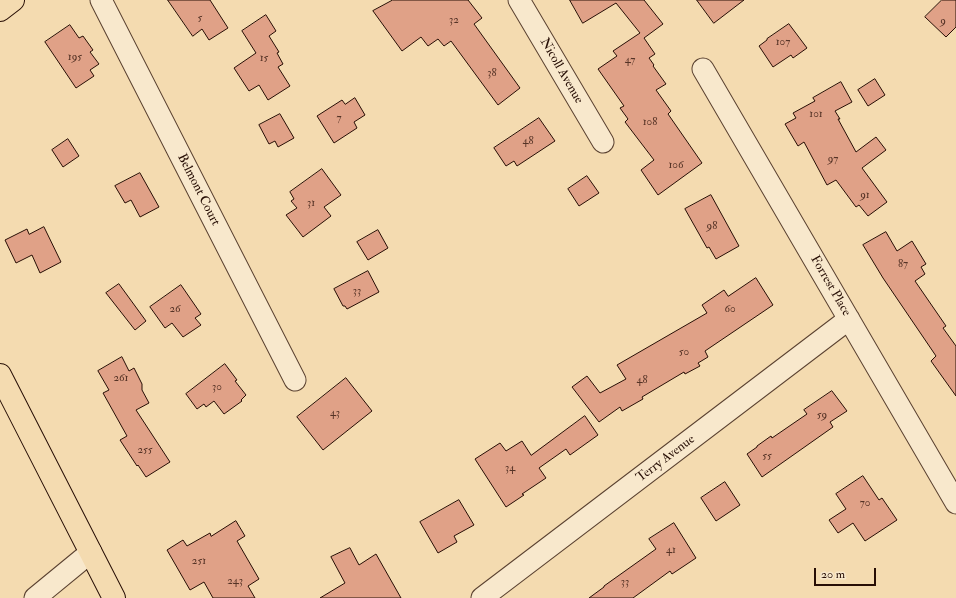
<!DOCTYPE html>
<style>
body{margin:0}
#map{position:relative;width:956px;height:598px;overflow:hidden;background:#f4dbb0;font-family:"IM FELL Double Pica",serif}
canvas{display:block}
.scale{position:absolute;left:814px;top:568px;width:62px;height:18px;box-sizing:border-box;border:2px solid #270e05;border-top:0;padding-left:5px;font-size:12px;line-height:14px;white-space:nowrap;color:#270e05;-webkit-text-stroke:3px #f8e8cc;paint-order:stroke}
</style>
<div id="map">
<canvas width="956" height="598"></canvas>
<div class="scale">20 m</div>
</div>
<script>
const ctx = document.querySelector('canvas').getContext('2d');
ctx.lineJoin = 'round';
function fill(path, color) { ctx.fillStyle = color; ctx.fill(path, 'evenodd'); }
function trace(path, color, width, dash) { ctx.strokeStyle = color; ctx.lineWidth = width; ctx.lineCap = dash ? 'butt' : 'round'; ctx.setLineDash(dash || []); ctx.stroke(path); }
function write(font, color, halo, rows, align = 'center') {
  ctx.font = font + ' "IM FELL Double Pica",serif'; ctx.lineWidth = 4; ctx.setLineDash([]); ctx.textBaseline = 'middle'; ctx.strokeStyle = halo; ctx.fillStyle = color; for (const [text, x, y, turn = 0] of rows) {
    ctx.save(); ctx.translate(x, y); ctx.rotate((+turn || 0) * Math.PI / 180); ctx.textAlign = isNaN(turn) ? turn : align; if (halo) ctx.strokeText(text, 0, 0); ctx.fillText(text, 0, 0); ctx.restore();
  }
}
const building = new Path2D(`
 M168,0H210L228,28L209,40L202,29L193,36Z
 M393,0H468L482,18L474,24L520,88L498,105L451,41L444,46L438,39L428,46L421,37L402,51L373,11Z
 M570,0H644L663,24L644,38L655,54L649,58L654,65L653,66L666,84L656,90L671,111L668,114L702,163L658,195L641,170L654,160L625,122L628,119L620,108L624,106L598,69L617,56L613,51L640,33L616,3L583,23Z
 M697,0H744L714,23Z
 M942,0H956V27L946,37L925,17Z
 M266,15L276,31L269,36L279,52L277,53L283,64L278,67L290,86L268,100L259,85L249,91L234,68L256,53L242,31Z
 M789,24L807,48L793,58L791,55L773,67L759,46L767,40V39Z
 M70,25L79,38L83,36L93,50L90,52L99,64L90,70L94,76L76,88L45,42Z
 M875,79L885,95L868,106L858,90Z
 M841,82L852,102L835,111L840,119H838L856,152L876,137L886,150L862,168L887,202L868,216L859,205L856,207L836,180L827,185L804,142L798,146L785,124L796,118L793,113L815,101L813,98Z
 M355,98L365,115L354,122L357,128L334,143L317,116L342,100L345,104Z
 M280,114L294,138L278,147L275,141L269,144L259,125Z
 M539,118L555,141L517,166L514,161L506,166L494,148Z
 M68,139L79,156L63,167L52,150Z
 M322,169L341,195L324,207L331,216L303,237L286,215L297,208L291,201L294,199L290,192Z
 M140,173L159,207L140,217L131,200L125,203L115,186Z
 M587,176L599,193L579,206L568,189Z
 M711,195L739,246L716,259L709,247L707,248L685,209Z
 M44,227L61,262L40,273L32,255L16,263L5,240L27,229L29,234Z
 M378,230L388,248L368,260L357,242Z
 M886,232L897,251L912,241L926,264L921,267L925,274L915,281L946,326L943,328L956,346V396L931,361L936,356L883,278L863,245Z
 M368,271L379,292L347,309L345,306H343L334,289Z
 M756,278L773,305L705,351L708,357L698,363L700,366L685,374L684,372L642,397L643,399L622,411L620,407L599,422L572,387L587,376L600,393L626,379L617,365L707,313L702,305L724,290L728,296Z
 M119,284L146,321L135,330L106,293Z
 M181,285L201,314L195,318L201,325L183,337L172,323L165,328L150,307Z
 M122,357L129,371L134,368L142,384V390L149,403L136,410L170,462L146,477L138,465L137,466L120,440L127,436L103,393L109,390L98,371Z
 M225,364L237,380L235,381L246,395L241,400L242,401L224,414L214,401L206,407L204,404L197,409L186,394Z
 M346,378L372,411L323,450L297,417Z
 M832,391L847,411L830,422L833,427L762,477L747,454L757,447V446L771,436L772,438L807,414L804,410Z
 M585,416L598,435L570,455L566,449L539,468L546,478L522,494L524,495L506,507L475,459L500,443L506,451L522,441L531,455Z
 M863,476L879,500L882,498L897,520L865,541L853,523L838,533L829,520L846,509L836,494Z
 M725,482L740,505L716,521L701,498Z
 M459,500L474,525L454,536L457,542L438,553L420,522Z
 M236,521L245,536L237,541L259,579L248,586L255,598H213L204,582L190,590L167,550L183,540L187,546L210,533L211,536Z
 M674,523L696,558L672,574L670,571L633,598H589L604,587V586L656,549L649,539Z
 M350,548L359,565L376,554L401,598H320L345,583L331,557Z`);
const minor = new Path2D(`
 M101,0L295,380
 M519,0L603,142
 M703,69L956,503
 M35,598L91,552
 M482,598L849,319`);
const major = new Path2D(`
 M0,10L13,0
 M0,375L114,598`);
const numberNames = [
 ["5",200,19],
 ["32",454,21],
 ["9",943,22],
 ["107",783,43],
 ["195",75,58],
 ["15",264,59],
 ["47",630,61],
 ["38",492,74],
 ["101",816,115],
 ["7",339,119],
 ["108",650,123],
 ["48",528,142],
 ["97",833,160],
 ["106",676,166],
 ["91",865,196],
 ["31",311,204],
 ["98",712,227],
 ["87",903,265],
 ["33",357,292],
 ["26",175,310],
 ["60",730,310],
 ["50",684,353],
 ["261",121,379],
 ["48",642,381],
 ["30",217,388],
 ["43",335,414],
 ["59",822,416],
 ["255",145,451],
 ["55",767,457],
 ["34",510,469],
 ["70",865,504],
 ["41",671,551],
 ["251",199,562],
 ["243",235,582],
 ["33",625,583]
];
const streetNames = [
 ["Nicoll Avenue",561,71,60],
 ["Belmont Court",198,190,63],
 ["Forrest Place",830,286,60],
 ["Terry Avenue",666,459,-37]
];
fill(building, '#e0a187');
trace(building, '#270e05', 1);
trace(minor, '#5a4130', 23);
trace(major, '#270e05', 24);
trace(minor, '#f8e8cc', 21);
trace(major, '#f4dbb0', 22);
write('11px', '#553326', null, numberNames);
write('13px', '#270e05', '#f8e8cc', streetNames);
</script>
